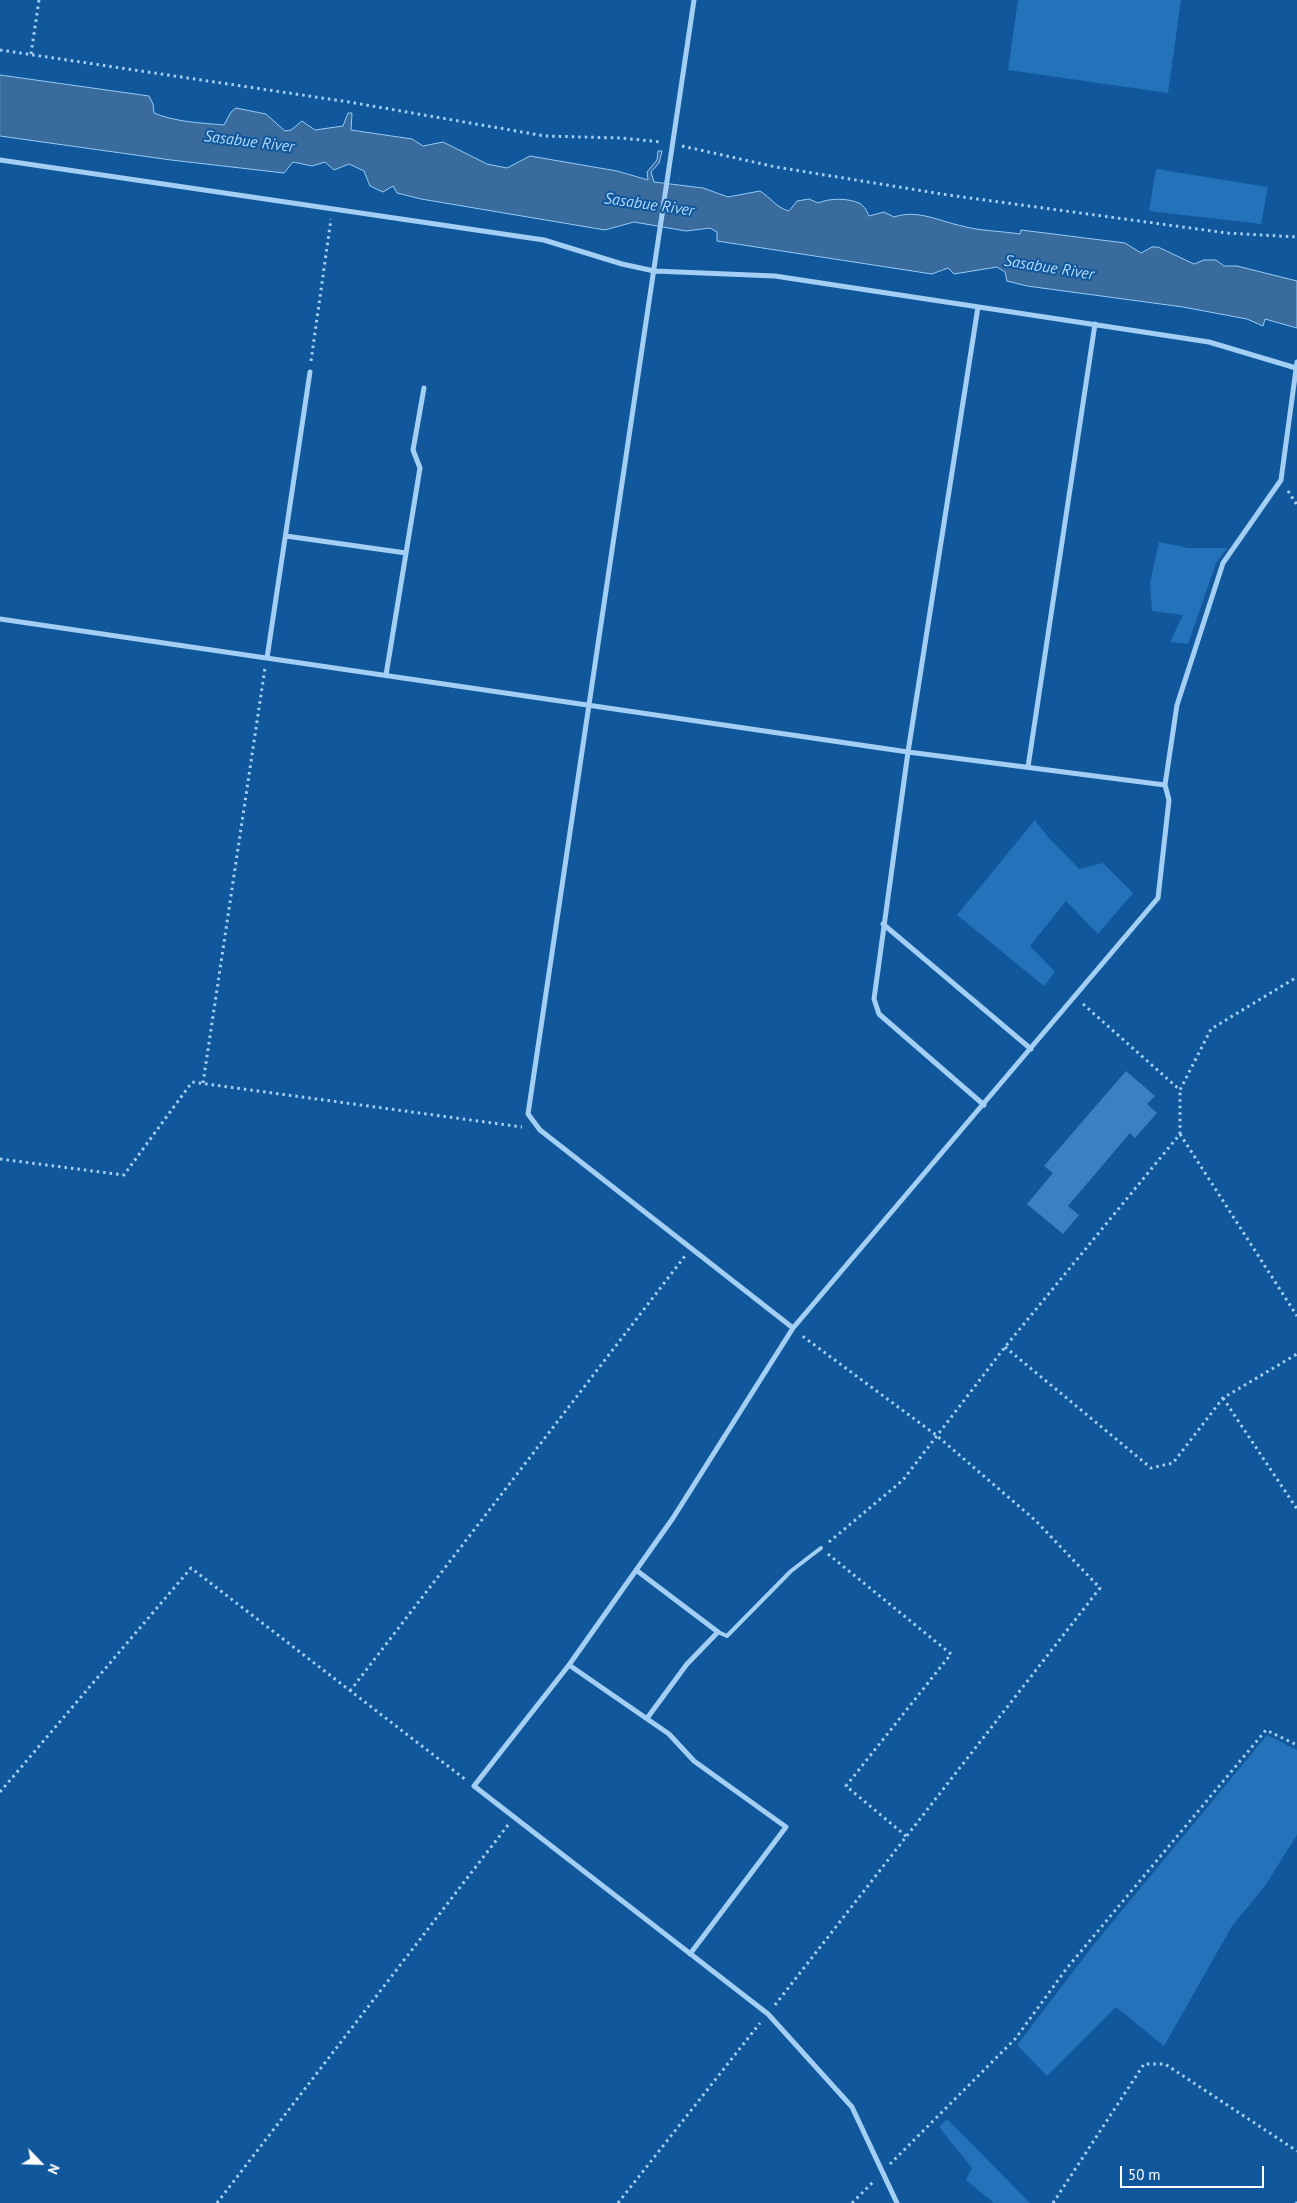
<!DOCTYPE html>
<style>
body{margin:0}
#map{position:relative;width:1297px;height:2203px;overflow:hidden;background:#10589b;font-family:"PT Sans",sans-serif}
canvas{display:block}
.north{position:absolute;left:15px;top:2138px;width:50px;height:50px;-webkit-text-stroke:4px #10589b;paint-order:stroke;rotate:114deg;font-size:14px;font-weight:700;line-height:20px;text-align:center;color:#fff}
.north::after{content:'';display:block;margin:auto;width:18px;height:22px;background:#fff;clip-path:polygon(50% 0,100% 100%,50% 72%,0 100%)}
.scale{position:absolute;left:1120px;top:2166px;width:144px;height:22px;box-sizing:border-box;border:2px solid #fff;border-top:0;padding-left:6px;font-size:15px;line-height:18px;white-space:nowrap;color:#fff;-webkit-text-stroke:4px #10589b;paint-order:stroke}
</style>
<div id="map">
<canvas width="1297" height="2203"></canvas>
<div class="north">N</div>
<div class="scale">50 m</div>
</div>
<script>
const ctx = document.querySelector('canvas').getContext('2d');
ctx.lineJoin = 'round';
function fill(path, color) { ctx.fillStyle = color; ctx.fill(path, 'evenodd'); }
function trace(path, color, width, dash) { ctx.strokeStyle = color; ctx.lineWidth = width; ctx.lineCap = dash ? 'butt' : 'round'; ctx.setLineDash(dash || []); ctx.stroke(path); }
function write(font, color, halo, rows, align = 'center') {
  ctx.font = font + ' "PT Sans",sans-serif'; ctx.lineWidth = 4; ctx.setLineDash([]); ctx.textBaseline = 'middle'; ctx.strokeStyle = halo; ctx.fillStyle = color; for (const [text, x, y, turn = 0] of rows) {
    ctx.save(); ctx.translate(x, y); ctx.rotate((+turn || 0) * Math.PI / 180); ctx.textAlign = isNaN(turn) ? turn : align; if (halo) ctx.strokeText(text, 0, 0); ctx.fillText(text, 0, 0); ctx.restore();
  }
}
const green = new Path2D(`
 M1018,0H1181L1168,93L1008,70Z
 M1156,169L1268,187L1261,224L1149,211Z
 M1159,542L1188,548H1227L1216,563L1188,644L1170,642L1183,615L1152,611L1150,583Z
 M1035,820L1048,837L1079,869L1103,863L1133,893L1098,934L1066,901L1030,946L1055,972L1044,986L957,915Z
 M1267,1735L1297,1750V1835L1265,1886L1232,1926L1164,2046L1116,2007L1047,2076L1017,2045L1095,1943Z
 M947,2119L1030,2203H994L966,2180L972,2168L939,2127Z`);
const water = new Path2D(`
 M0,75L149,96L153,104L154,113C175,122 202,123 224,125L231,112L236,108L266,114L285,131L291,130L302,121L315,130L343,126L348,113H352L351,130L412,139L423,146L443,142L487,164L507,168L530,156L617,171L648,180L647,172L657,160L658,151H662L659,163L651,172L654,182L703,188L728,197L760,191C771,198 777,208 789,211L797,201L809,199L818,203C830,198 847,198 859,203C865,206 867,212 869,216L884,212L894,217C917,209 939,221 962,226C980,231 1001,231 1020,234L1021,230L1125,243L1141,253L1152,247H1158L1194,264L1204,260H1216L1224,266H1237L1297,281V328L1265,319L1263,326L1247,319L1183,307L1027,286L1007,281L1005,272L997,267L954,274L948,268L932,274L717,241V232L710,228L686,231L634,222L605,230L421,199L397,193L393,186L383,192L370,186L364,171L349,164L334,170L325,162L312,166L293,162L284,173L171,160L0,136Z`);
const building = new Path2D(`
 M1126,1071L1155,1096L1147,1104L1157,1113L1135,1138L1130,1133L1068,1206L1079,1215L1063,1234L1027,1204L1053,1173L1044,1166Z`);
const path = new Path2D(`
 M0,50L349,102L545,136L620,138L662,142
 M31,54L39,0
 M682,146L776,167L948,195L1227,233L1297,237
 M311,361L331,219
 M1288,491L1297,505
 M1083,1004L1180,1090L1211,1029L1297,977
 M203,1083L265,668
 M1180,1134L1297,1316
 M0,1159L124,1175L192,1082L522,1127
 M1005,1347L1151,1468L1173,1463L1223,1398L1297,1354
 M1223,1398L1297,1509
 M829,1542L903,1480L1005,1347L1180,1134V1090
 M828,1554L951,1654L846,1786L906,1836
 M350,1691L685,1256
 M0,1792L191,1568L466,1780
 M775,2005L1100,1588L1035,1520L936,1435L801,1335
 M890,2164L1015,2039L1067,1968L1266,1730L1297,1745
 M217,2203L508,1825
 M618,2203L760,2023
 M852,2203L874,2181
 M1053,2203L1144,2064H1165L1297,2151
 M1296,2203L1297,2202`);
const service = new Path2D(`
 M718,1632L727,1636L791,1571L821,1548`);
const minor = new Path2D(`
 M694,0L528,1114L540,1130L793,1328
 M0,160L544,240L622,264L654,271L775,276L1209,342L1296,368
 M978,307L908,752L874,999L879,1014L984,1105
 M286,536L406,553
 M0,619L908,752L1165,785
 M267,658L310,372
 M386,675L420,468L413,450L424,388
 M1028,767L1095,324
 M883,924L1031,1049
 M636,1570L718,1632L687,1664L648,1717
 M569,1665L669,1734L694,1761L786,1827L690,1954
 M897,2203L852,2107L768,2014L474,1786L569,1665L673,1518L793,1328L1158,898L1169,800L1165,785L1177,705L1223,563L1281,480L1297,362`);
const waterNames = [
 ["Sasabue River",249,142,7],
 ["Sasabue River",649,205,8],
 ["Sasabue River",1049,268,9]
];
fill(green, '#2372ba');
fill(water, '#396b9c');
trace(water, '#96cbf8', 1);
fill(building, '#3981c3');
trace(path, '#a4cff5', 3, [2.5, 4]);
trace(service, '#a4cff5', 4);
trace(minor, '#a4cff5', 5);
write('italic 16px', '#b1d8fb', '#10589b', waterNames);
</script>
